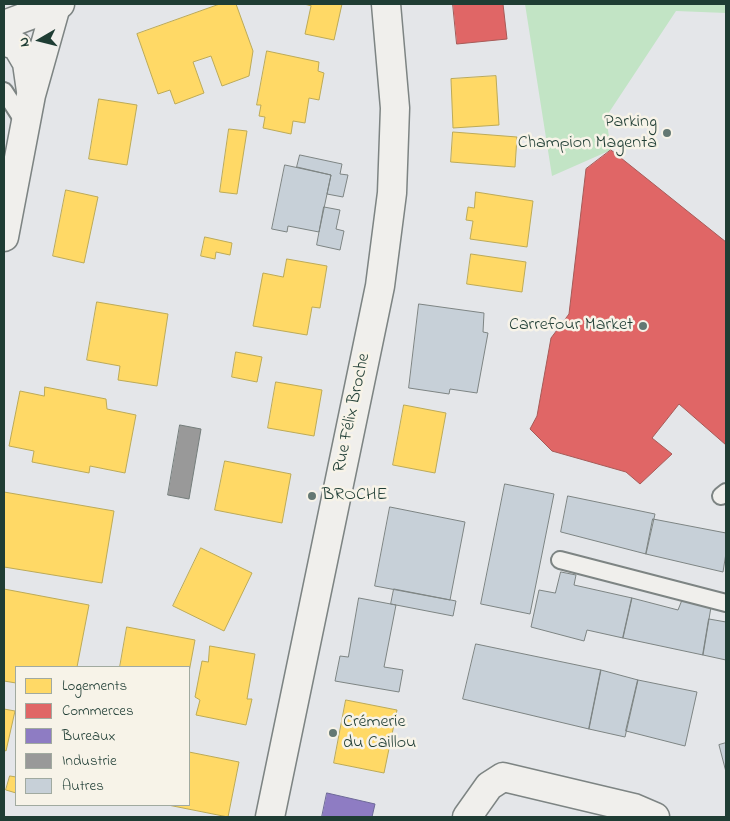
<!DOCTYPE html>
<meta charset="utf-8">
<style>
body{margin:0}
#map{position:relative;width:730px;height:821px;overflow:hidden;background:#e4e6e9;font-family:"Indie Flower",sans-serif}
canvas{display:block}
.frame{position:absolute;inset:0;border:5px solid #1f3d34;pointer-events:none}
.legend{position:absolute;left:15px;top:666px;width:175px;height:140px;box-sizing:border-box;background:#f7f3e8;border:1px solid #a1aaa0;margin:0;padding:6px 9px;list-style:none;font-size:15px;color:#1f3d34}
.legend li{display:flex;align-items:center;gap:10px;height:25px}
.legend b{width:25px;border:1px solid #a1aaa0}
.north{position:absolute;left:15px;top:15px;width:50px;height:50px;-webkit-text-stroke:4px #f7f3e8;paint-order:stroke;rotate:262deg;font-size:14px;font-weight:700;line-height:20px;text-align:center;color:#1f3d34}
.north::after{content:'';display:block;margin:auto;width:18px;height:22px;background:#1f3d34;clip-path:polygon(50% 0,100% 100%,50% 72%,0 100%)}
</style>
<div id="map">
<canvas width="730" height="821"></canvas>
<div class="frame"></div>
<ul class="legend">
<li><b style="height:14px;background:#ffd966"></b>Logements</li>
<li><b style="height:14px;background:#e06666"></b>Commerces</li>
<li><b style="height:14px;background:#8e7cc3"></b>Bureaux</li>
<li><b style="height:14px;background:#999"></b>Industrie</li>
<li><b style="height:14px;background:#c7d0d8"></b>Autres</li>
</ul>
<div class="north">N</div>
</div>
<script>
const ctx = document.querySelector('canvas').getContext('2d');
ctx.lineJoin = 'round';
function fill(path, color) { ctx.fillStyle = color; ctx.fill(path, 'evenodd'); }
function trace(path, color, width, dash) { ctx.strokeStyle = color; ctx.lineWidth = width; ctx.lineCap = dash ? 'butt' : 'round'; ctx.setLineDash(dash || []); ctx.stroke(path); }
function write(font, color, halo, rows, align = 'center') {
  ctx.font = font + ' "Indie Flower",sans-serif'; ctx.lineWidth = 5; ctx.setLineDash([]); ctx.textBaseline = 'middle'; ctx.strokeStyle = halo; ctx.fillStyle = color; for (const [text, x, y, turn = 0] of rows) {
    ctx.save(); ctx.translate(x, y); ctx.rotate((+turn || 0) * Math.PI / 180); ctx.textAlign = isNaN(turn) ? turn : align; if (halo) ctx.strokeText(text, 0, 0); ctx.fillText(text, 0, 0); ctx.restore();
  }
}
const green = new Path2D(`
 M525,4H726V13L676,11L606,117L611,150L552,176Z`);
const homes = new Path2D(`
 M220,4H236L253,51L249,76L222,86L211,56L193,62L204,93L175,104L170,90L158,94L137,34Z
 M304,4H342L334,40L305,34L311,6Z
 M267,51L319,62L318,71L324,73L319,100L309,98L305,123L293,121L291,134L263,128L265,117L259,116L261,105H257Z
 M496,76L499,125L453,128L451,79Z
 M99,99L137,105L127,165L89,159Z
 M229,129L247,131L237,194L220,192Z
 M453,132L517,137L515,167L451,162Z
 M66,190L98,197L84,263L53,256Z
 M476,192L533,201L527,247L470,239L473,221L466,220L468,207L474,208Z
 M205,237L232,243L230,255L216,252L215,259L201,256Z
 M471,254L526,262L522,292L467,284Z
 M287,259L327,266L320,308L312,307L307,335L253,326L263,273L283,277Z
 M97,302L168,314L157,386L118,380L120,366L87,360Z
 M236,352L262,357L257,382L232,377Z
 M276,382L322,390L314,436L268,428Z
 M45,387L106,399L107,409L136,415L125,473L90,466L89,473L32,462L34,451L9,446L20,391L44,396Z
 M404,405L446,413L435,473L393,465Z
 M225,461L291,474L282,523L215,510Z
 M4,492L114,511L102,583L4,567Z
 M201,548L252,573L224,631L173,606Z
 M4,589L89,605L77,667H16V683L4,681Z
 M127,627L195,640L189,672V667H120Z
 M210,646L255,654L247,699H252L246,725L196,715L200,700L195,697L202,661L208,662Z
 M346,700L397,710L384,773L334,763Z
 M4,709L15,711L6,751L4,750Z
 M189,752L239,762L228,817L168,805H189Z
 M10,776L16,777V793L6,790Z`);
const shops = new Path2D(`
 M453,4H503L507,39L457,44Z
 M611,150L726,242V445L679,404L652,438L672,454L640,484L626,472L552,451L530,429L537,416L551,338L569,314L586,169Z`);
const offices = new Path2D(`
 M327,793L375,804L372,817H322Z`);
const industry = new Path2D(`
 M180,425L201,429L189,499L168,495Z`);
const building = new Path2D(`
 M300,155L342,164L340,174L348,175L343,197L327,194L331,175L297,167Z
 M285,165L331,175L319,232L288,226L287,232L272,229Z
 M324,207L340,210L336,229L344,231L340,250L317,245Z
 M419,304L484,313L483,332L488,333L477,393L450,389L449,394L409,388Z
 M505,484L554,494L530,614L481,604Z
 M568,496L655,514L646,554L561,532Z
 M390,507L465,522L450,600L375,586Z
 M653,519L726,533V553L723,572L646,554Z
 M561,572L576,575L574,585L632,598L623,638L587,630L584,641L531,627L539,590L555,593Z
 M394,589L456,601L453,616L391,604Z
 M359,598L396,605L384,667L403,670L399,692L335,681L340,656L348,657Z
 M632,598L678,610L682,600L711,607L703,655L623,638Z
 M709,619L726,622V660L703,655Z
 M476,644L601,670L589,729L463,699Z
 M601,670L638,680L625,737L589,729Z
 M638,680L697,692L685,746L626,731Z
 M726,743V772L719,745Z`);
const lane = new Path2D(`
 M4,91L26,125
 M721,496L726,492
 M560,560L726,603`);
const street = new Path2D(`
 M4,41L17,46L27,63L31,91
 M4,237L31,95L56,6
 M467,817L489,786L503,777L634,808L655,817`);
const secondary = new Path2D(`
 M4,25L60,4
 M270,817L380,286L392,193L395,108L386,4`);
const markers = [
 [667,133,5,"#647873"],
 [643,326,5,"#647873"],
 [312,496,5,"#647873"],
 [333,733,5,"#647873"]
];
const poiNames = [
 ["Parking",657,123],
 ["Champion Magenta",657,144],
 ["Carrefour Market",633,326],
 ["BROCHE",322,496,"left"],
 ["Crémerie",343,723,"left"],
 ["du Caillou",343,744,"left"]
];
const streetNames = [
 ["Rue Félix Broche",353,413,-78]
];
fill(green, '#c2e4c5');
fill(homes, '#ffd966');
trace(homes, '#bcaa57', 1);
fill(shops, '#e06666');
trace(shops, '#a65a57', 1);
fill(offices, '#8e7cc3');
trace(offices, '#6d6998', 1);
fill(industry, '#999');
trace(industry, '#747d7b', 1);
fill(building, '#c7d0d8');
trace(building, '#7d8483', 1);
trace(lane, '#7d8483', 20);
trace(street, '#7d8483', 31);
trace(secondary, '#7d8483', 31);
trace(lane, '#f0efec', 16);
trace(street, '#f0efec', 28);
trace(secondary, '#f0efec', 28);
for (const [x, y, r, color] of markers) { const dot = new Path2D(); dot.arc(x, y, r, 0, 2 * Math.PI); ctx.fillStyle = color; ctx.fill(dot); trace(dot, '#f7f3e8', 2); }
write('18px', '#1f3d34', '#f7f3e8', poiNames, 'right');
write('18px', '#1f3d34', '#f7f3e8', streetNames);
</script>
